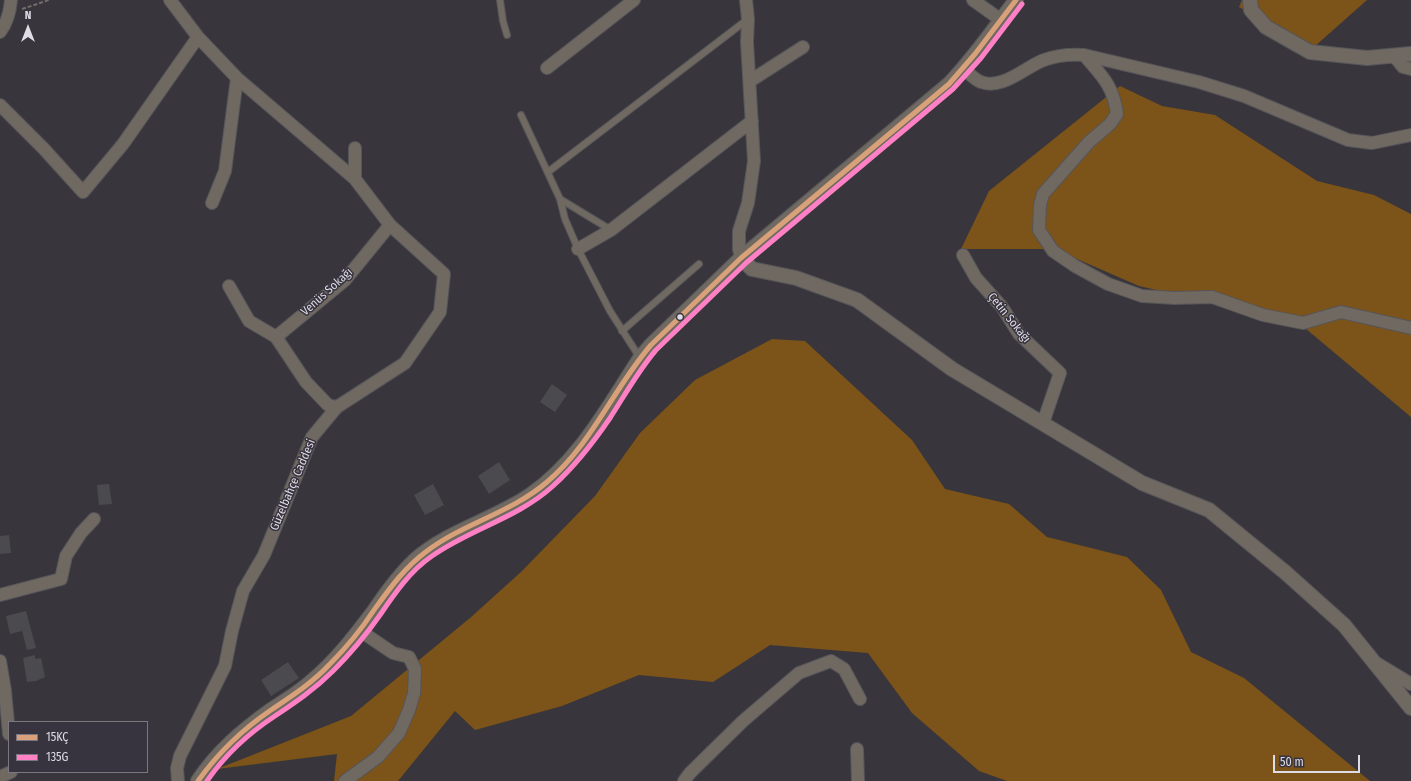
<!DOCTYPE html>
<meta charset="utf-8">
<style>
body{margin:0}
#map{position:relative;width:1411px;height:781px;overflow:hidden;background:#38363c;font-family:"Fira Sans Condensed",sans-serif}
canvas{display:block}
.legend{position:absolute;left:8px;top:721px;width:140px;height:52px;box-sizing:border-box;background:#37333f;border:1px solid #7a7781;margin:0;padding:5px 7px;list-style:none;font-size:12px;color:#dedce4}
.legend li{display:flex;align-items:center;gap:8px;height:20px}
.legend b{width:20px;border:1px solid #7a7781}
.north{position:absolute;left:8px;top:8px;width:40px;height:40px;-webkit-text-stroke:3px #37333f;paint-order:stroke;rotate:0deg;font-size:11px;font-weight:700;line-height:16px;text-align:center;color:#dedce4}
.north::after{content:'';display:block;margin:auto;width:14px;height:18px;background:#dedce4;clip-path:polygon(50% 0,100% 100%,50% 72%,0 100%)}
.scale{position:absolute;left:1273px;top:755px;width:87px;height:18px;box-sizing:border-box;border:2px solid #dedce4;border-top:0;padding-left:5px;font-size:12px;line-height:14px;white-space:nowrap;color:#dedce4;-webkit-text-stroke:3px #37333f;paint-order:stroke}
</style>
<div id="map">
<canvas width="1411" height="781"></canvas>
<ul class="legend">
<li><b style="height:5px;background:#d9a179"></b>15KÇ</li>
<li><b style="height:5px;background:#ff80c5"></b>135G</li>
</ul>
<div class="north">N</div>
<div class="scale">50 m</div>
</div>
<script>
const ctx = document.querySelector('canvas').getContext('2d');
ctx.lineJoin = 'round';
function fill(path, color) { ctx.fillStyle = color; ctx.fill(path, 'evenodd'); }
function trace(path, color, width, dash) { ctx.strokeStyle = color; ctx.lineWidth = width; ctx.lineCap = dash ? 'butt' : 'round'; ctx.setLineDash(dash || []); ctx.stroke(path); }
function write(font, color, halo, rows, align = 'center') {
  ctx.font = font + ' "Fira Sans Condensed",sans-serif'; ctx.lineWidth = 3; ctx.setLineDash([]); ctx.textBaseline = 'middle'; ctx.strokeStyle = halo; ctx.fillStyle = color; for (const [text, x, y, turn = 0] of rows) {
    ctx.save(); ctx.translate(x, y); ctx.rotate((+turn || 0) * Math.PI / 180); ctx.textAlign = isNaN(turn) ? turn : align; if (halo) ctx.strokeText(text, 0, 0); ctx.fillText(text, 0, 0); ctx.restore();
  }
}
const forest = new Path2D(`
 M1242,0H1367L1314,47L1239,7Z
 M1120,86L1162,106L1215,115L1317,181L1374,195L1411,214V417L1299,323L1139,286L1054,249H961L989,191Z
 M772,339L805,341L912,440L945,489L1009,504L1047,537L1127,557L1161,590L1191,652L1244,678L1370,781H1007L979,771L912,713L868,653L770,645L713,682L639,675L562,706L475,730L455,711L398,781H334L337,754L217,769L351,716L470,618L521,572L595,496L640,433L695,380Z`);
const building = new Path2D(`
 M552,384L567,395L555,412L540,402Z
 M499,462L510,480L489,494L478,476Z
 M109,484L112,504L99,505L97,485Z
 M433,484L444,505L425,515L414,495Z
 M9,535L11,553L0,554V536Z
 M26,611L36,648L27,650L22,631L10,634L6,616Z
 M35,655V659L41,658L45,677L36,681L27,682L23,658Z
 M288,662L299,678L271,696L261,680Z`);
const path = new Path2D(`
 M22,9L49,0`);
const service = new Path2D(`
 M500,0L503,21L507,35
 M521,115L560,199L565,219L578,249L610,311L640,358
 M548,172L748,19
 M560,199L611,230
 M622,331L699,264`);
const minor = new Path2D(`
 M170,0L198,37L237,78L355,179L390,225L444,274L440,312L405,363L337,407L312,437L264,555L243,591L232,631L225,666L180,756L177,768L178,781
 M973,0L1001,20
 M0,32C7,23 10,12 11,0
 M1084,55C1102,76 1113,85 1117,114L1110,124L1089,142L1043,194L1040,205L1039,230L1053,251L1075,266L1108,284L1142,296L1175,298L1212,297L1263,315L1303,323L1341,312L1411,328
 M1394,56L1403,67L1411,69
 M547,68L634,0
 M964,69C969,73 975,80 981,82C1003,90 1025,67 1044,60C1057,55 1070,54 1084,55L1199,82L1244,96L1348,140L1372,143L1411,135
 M750,81L803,47
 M0,105L44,149L83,192L123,144L198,37
 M355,179V148
 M212,203L225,171L237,78
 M578,249L611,230L752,121
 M963,255L976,278L1002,307L1019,334L1060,373L1043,423
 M741,258L739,249V231L748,203L754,161L747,42L748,19L746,0
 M229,286L249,321L276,337L306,382L328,405L337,407
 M276,337L345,280L390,225
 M0,595L61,579L66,556L81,533L94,519
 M0,661L5,691L9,734
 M1378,664L1411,684
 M857,749L858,781
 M0,777L11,772
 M345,781L378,757L399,733L409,710L414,693L415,669L409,657L393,653L359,630
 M684,781L690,773L743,721L799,673L831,661L844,669L860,699`);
const tertiary = new Path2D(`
 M1250,0L1251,10L1266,27L1310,52L1367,58L1411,54
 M741,258L752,269L796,278L857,300L952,369L1142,483L1209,510L1286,573L1344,625L1411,708
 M198,781C218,751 242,731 271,710C285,701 300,692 312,681C336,661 355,636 374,611C386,593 399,575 415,560C448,531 493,520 529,496C579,462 608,407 640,358L651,345L741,258L949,84C974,58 994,29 1016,0`);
const bus1 = new Path2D(`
 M198,781C218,753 243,729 271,710C292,696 312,683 329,665C346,648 361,630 374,610C390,588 405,567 427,551C464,523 511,513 547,482C592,444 613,389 651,345L741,258L949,84L975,54L1016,0`);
const bus2 = new Path2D(`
 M207,781C225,755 249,733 275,716C296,702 315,689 333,671C350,654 366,635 380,615C395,593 410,571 432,556C470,529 518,518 553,486C575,466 593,443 610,418C625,395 638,371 656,350L746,263L953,89L981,58L1022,4`);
const markers = [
 [680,317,3.5,"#dedce4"]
];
const streetNames = [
 ["Venüs Sokağı",327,292,-42],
 ["Çetin Sokağı",1009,318,51],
 ["Güzelbahçe Caddesi",293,485,-67]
];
fill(forest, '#7c5318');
fill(building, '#4b4a4f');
trace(service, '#565559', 8);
trace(minor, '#565559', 14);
trace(tertiary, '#565559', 16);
trace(path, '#726d6b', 2, [4, 2]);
trace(service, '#6f6962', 6);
trace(minor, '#6f6962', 12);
trace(tertiary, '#6f6962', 14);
trace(bus1, '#d9a179', 5);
trace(bus2, '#ff80c5', 5);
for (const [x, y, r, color] of markers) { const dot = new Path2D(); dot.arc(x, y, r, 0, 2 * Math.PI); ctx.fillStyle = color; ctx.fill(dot); trace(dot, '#37333f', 1.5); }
write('12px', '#dedce4', '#37333f', streetNames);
</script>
